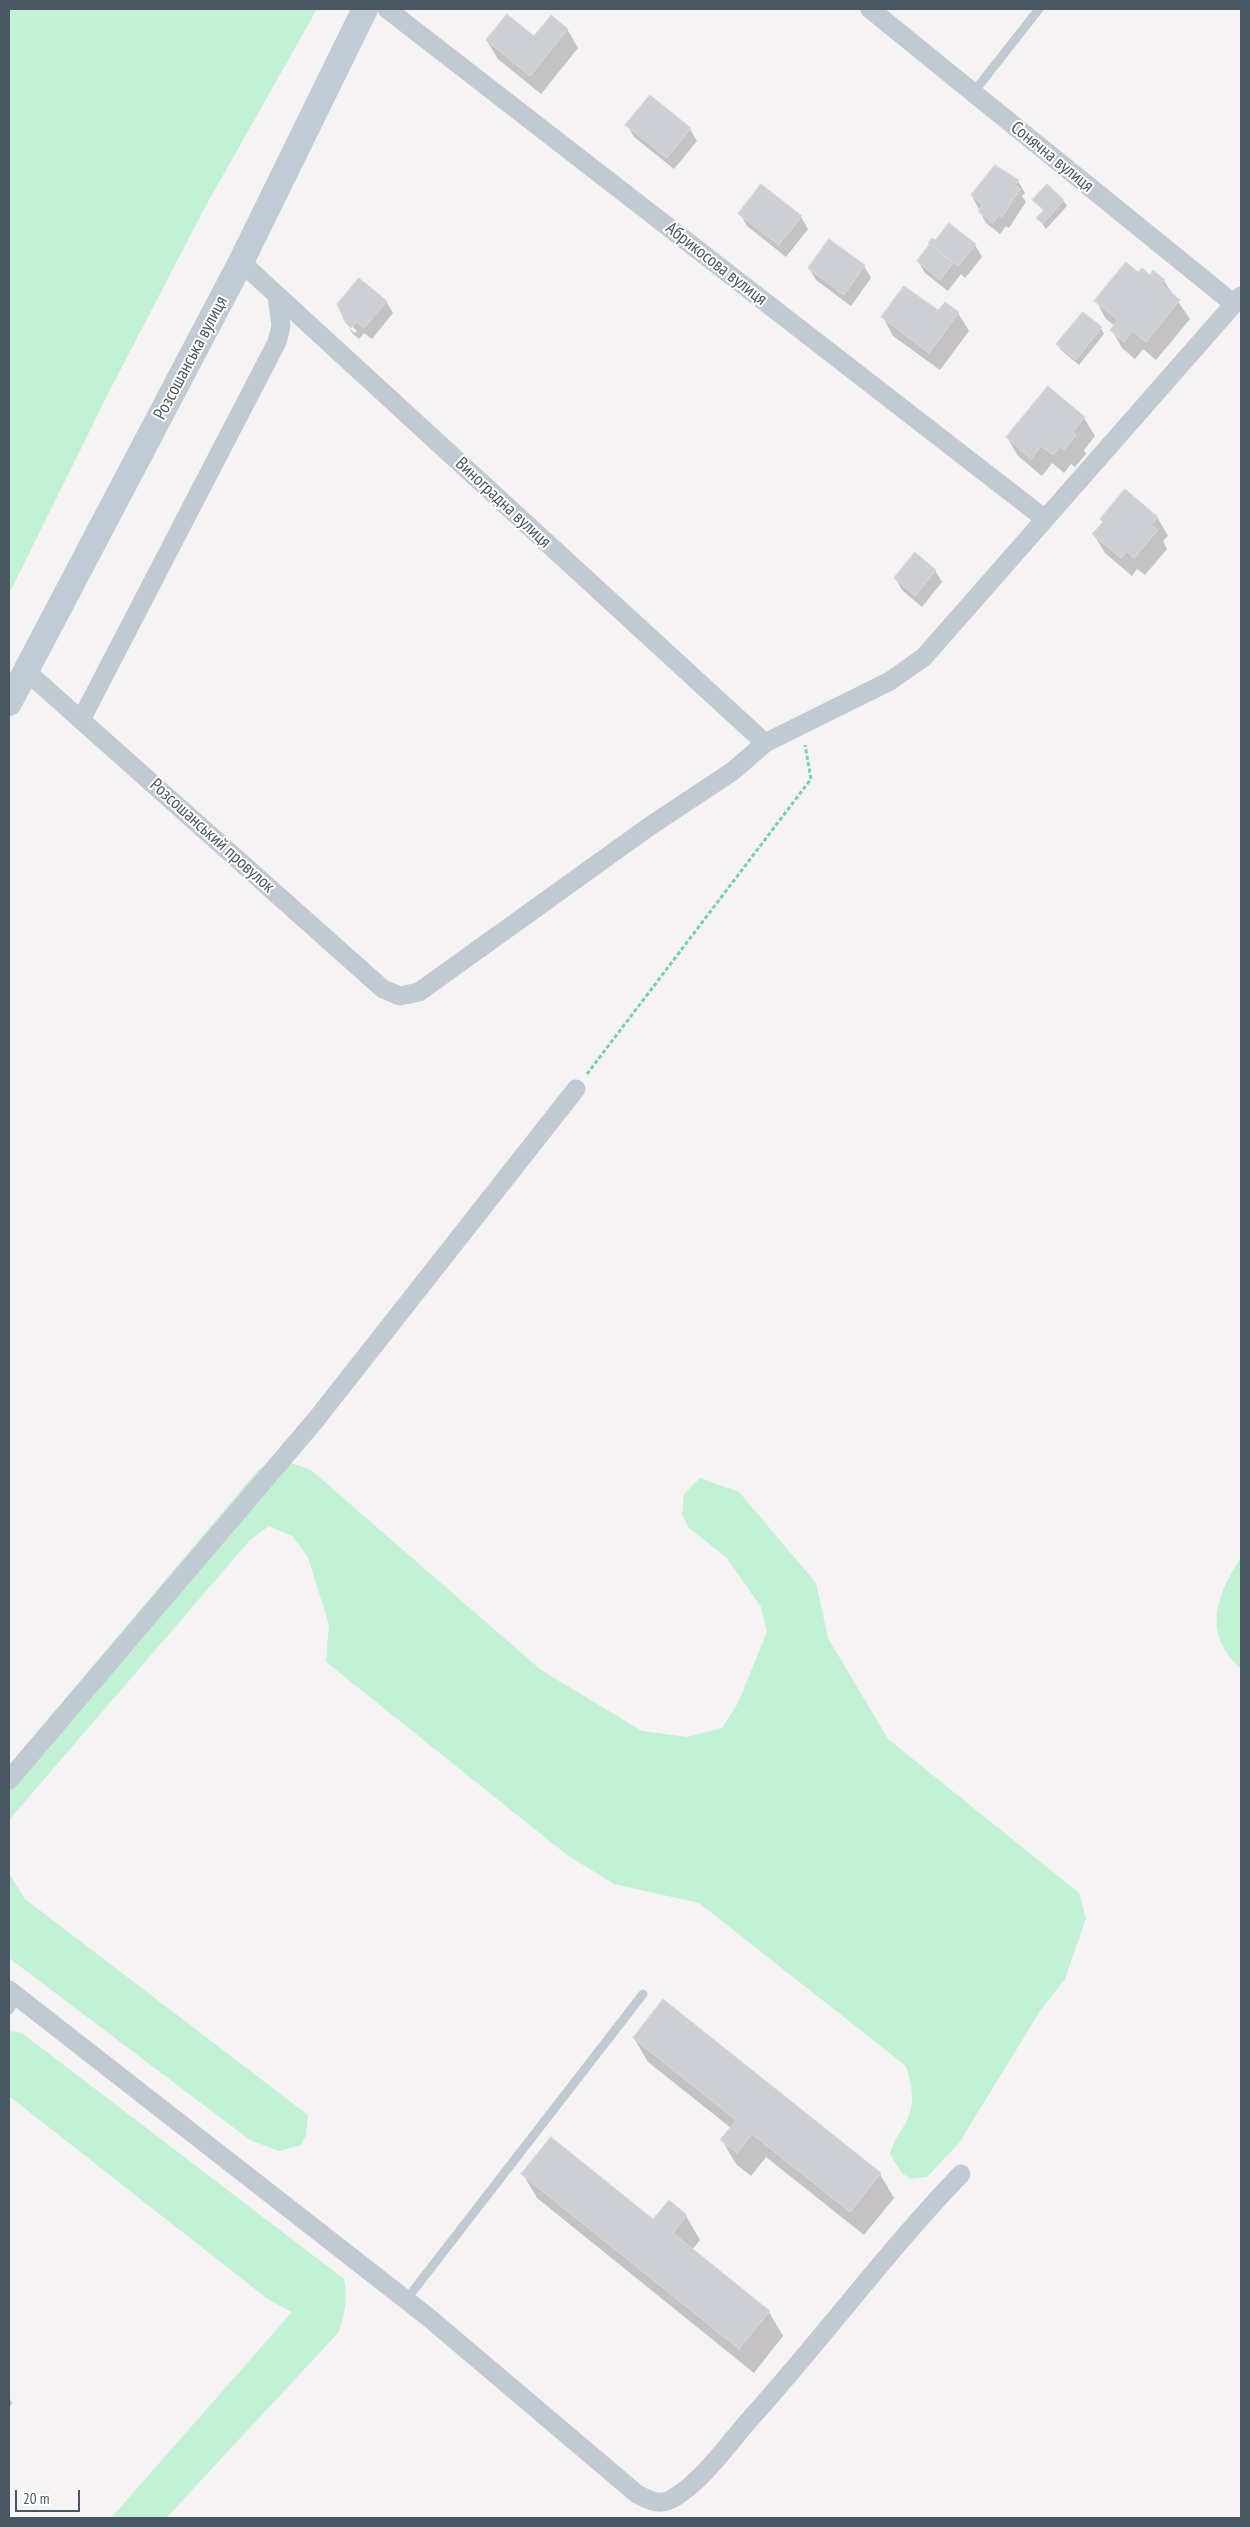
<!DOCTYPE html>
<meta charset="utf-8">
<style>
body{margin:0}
#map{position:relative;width:1250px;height:2527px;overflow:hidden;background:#f5f3f3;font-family:"PT Sans Narrow",sans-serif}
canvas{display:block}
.frame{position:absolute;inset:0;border:10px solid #4a5661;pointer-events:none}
.scale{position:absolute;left:15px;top:2490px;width:65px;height:22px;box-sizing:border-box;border:2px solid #4a5661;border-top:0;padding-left:6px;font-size:15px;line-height:18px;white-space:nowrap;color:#4a5661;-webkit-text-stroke:4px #fff;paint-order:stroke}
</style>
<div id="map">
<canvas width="1250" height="2527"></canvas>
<div class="frame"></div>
<div class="scale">20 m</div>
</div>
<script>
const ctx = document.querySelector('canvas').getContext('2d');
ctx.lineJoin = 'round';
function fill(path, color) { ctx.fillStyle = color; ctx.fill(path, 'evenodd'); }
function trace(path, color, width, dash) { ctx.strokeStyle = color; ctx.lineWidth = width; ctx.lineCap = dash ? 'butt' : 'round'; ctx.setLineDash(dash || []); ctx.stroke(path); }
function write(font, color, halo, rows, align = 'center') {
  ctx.font = font + ' "PT Sans Narrow",sans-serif'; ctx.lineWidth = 4; ctx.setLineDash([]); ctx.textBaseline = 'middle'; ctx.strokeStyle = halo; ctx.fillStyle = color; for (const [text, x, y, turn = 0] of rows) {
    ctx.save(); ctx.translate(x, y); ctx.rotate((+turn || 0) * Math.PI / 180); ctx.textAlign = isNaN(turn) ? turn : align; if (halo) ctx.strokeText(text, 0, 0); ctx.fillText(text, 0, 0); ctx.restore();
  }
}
const green = new Path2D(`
 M9,9H317L204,209L109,392L9,594Z
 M286,1461L311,1470L541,1670L642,1731L687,1737L722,1728L738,1703L767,1632L761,1607L726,1557L689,1528L682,1514L684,1494L700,1478L739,1492L816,1583L828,1638L888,1739L1079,1893L1086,1918L1065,1979L1040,2011L959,2143L927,2177L910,2179L901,2172L890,2154C894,2137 906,2127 910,2112C915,2097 910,2080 906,2066L699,1903L614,1884L567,1855L326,1662L329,1625L308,1557L292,1536L269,1526L250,1540L9,1820V1765L259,1469Z
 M1241,1558V1670C1235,1662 1226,1654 1222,1645C1208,1616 1224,1582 1241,1558Z
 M9,1873L25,1899L308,2115L306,2135L301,2145L279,2151L250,2140L9,1958Z
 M12,2031L22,2033L344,2279C348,2299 345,2314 338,2333L166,2518H111L292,2312L269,2300L9,2096V2033Z`);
const shadow = new Path2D(`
 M567,29L578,48L541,94L498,59L487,41L534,37Z
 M627,125L690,129L697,141L674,169L634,137Z
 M1009,173L1018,181L1025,193L1022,196L1026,202L1009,228L1006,226L1000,234L986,223L972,196Z
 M1034,200H1063L1067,206L1046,229L1038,218L1044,211Z
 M740,214L801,217L808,229L786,257L747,226Z
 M829,241L864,266L871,278L851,306L816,280L809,268Z
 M935,242L975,245L982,257L965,278L961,274L948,291L925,273L918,261Z
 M1138,274L1164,281L1190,319L1156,360L1143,349L1135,359L1122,348L1112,330L1115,326L1106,319L1096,301Z
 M386,301L393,313L372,339L364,333L359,339L353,334L349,328L355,333L357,331L347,322Z
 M938,312L958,313L969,331L940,370L893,336L883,317Z
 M1101,328L1104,334L1079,365L1061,350L1058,345Z
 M1048,388L1084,418L1095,436L1084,450L1086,454L1075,467L1071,464L1064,473L1052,463L1042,476L1018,456L1007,437Z
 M1157,517L1168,536L1163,541L1167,549L1145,575L1137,569L1132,576L1105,553L1094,535Z
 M935,570L942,582L922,607L902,590L895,578Z
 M634,2038L880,2174L894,2198L864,2235L766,2157L751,2176L736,2164L722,2140L731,2128L648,2062Z
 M523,2174L654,2221L669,2202L686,2216L700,2240L692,2250L769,2312L783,2336L754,2373L537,2198Z
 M9,2397L12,2403L9,2409Z`);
const building = new Path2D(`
 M507,14L534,36L551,15L568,29L530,76L486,40Z
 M650,95L691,128L667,158L625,125Z
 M995,165L1019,180L1015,185L1020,189L1002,217L999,214L993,223L978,211L983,205L971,195Z
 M761,184L802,216L779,245L738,214Z
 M1047,184L1064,200L1043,224L1036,218L1044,210L1032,200Z
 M949,223L976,244L958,266L928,243L932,238L935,240Z
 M829,239L865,265L844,295L808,268Z
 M930,244L953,263L940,280L917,261Z
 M1126,262L1138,272L1142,268L1150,275L1153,270L1165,280L1161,284L1180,300L1146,342L1132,331L1124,342L1110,330L1118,320L1094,301Z
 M359,278L387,301L364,328L356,322L351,328L345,322L337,304Z
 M904,286L938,310L945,302L959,312L929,353L881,317Z
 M1083,312L1102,327L1076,360L1056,344Z
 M1048,386L1085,417L1073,432L1076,435L1064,450L1060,447L1053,455L1041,446L1031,459L1006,437Z
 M1125,489L1158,517L1151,525L1158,530L1134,558L1126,551L1121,558L1092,534L1103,522L1100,519Z
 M915,552L936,570L915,596L894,578Z
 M663,1999L881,2173L850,2212L752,2134L737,2153L720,2140L736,2120L633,2038Z
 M551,2137L653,2219L669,2200L687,2215L673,2233L770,2311L739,2349L521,2174Z`);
const path = new Path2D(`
 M587,1074L811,779L805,745`);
const lane = new Path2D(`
 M973,93L1039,9
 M9,2010L18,1997
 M406,2300L643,1994`);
const street = new Path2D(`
 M387,9L1045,519
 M870,9L1234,304
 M241,262L765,743
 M26,671L383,989L400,996L419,992L650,826L733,771L765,743L890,681L924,657L1241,296
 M81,720L277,342L281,326L277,295
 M9,1780L314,1422L576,1089
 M9,1990L428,2317L637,2494C649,2500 659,2506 672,2499C704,2480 727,2445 751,2418C823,2338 887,2251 961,2174`);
const secondary = new Path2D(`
 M9,703L241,262L365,9`);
const streetNames = [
 ["Сонячна вулиця",1052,157,39],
 ["Абрикосова вулиця",716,264,38],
 ["Розсошанська вулиця",191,358,-62],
 ["Виноградна вулиця",503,503,43],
 ["Розсошанський провулок",212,836,42]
];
fill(green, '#c3f1d5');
fill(shadow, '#0003');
fill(building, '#cdcfd5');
trace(building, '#d7d9de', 1);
trace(path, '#7ad0a6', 3, [4, 2.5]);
trace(lane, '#c1cad2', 9);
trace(street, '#c1cad2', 19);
trace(secondary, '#c1cbd6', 26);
write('18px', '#4a5661', '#fff', streetNames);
</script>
